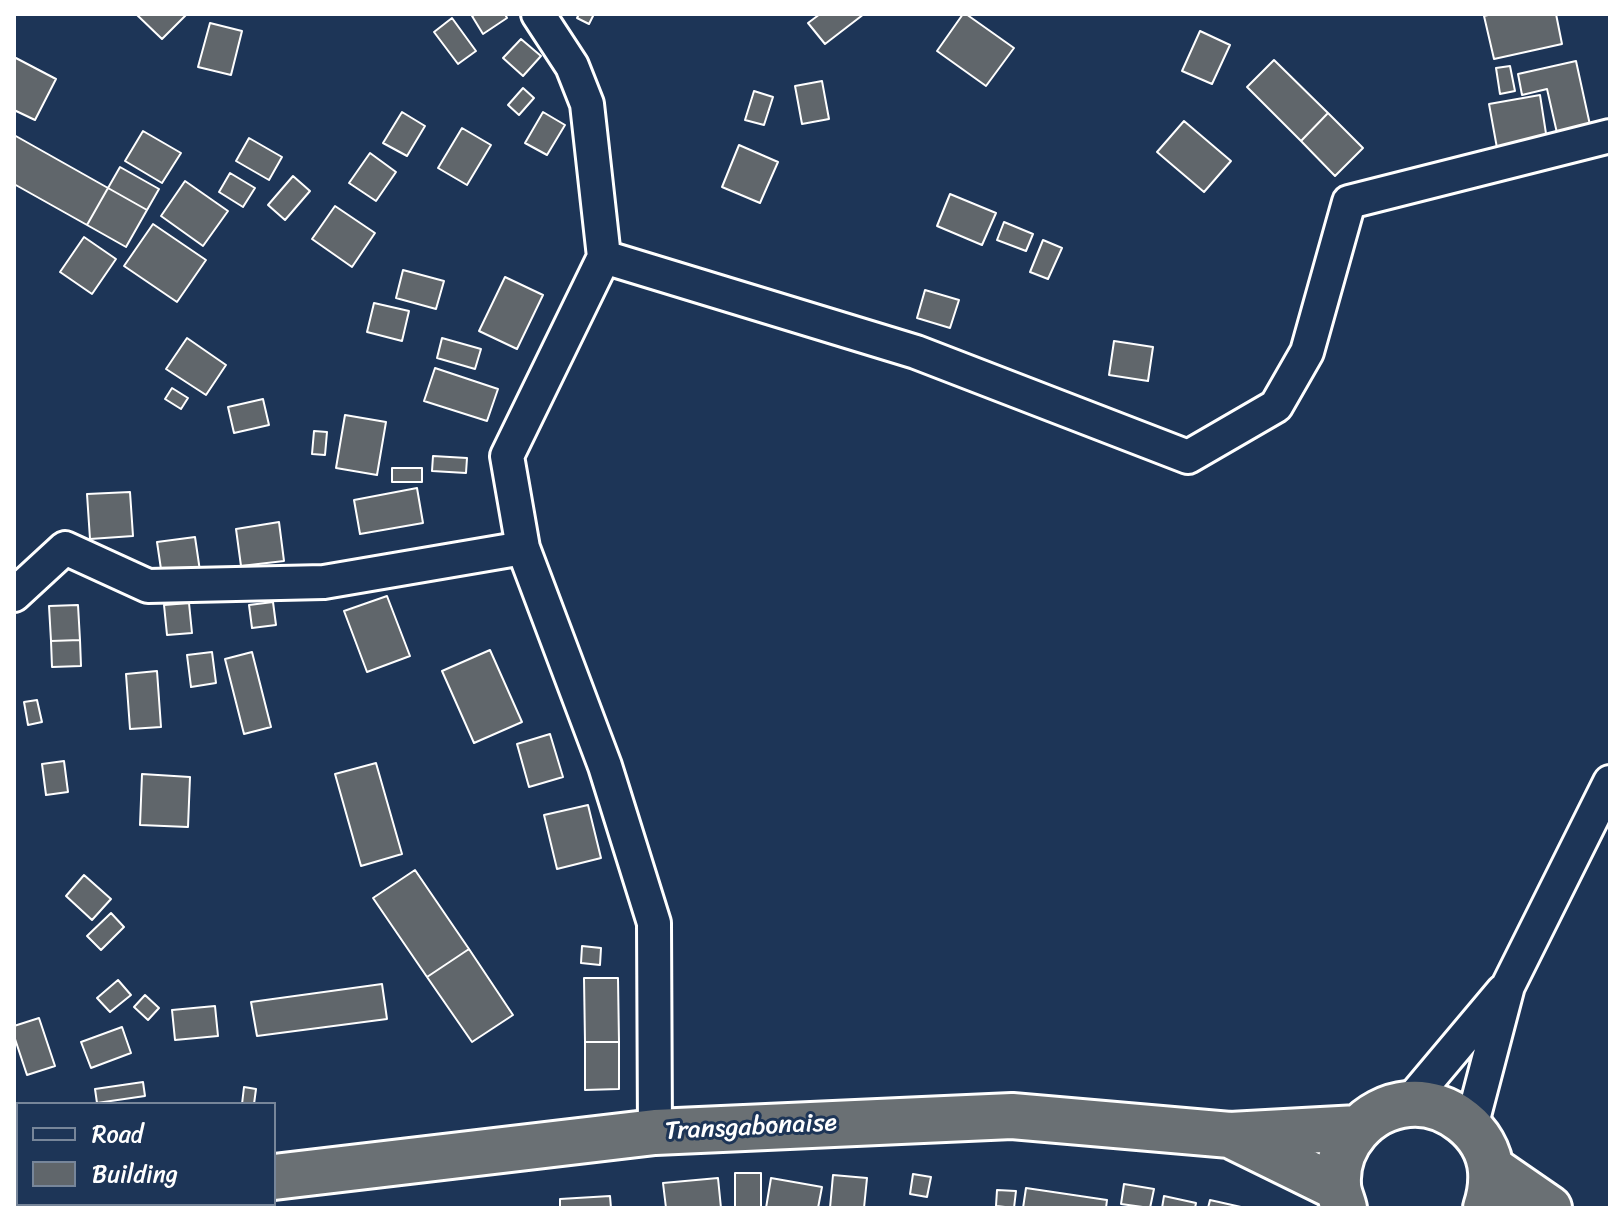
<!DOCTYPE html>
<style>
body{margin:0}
#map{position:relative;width:1624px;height:1222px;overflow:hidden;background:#1d3557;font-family:Sriracha,sans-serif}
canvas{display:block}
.frame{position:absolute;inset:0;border:16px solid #fff;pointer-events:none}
.legend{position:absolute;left:16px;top:1102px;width:260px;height:104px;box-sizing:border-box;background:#1d3557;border:2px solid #77869a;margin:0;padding:10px 14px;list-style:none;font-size:24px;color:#fff}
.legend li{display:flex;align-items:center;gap:16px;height:40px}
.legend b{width:40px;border:2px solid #77869a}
</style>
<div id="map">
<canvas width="1624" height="1222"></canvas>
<div class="frame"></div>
<ul class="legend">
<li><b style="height:10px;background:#1d3557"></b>Road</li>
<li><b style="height:22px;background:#60666b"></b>Building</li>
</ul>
</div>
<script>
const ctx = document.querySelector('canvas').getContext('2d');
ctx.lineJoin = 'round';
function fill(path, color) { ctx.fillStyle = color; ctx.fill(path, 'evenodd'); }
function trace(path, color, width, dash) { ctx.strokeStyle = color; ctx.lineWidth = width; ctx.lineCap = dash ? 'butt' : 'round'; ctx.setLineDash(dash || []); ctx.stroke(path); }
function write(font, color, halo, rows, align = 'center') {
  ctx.font = font + ' Sriracha,sans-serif'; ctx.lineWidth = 6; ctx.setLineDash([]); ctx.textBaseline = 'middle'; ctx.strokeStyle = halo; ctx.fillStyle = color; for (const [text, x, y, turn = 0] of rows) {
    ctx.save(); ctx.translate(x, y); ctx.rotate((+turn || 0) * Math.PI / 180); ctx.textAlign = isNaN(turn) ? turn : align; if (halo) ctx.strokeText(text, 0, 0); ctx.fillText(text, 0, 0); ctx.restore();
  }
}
const building = new Path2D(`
 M136,14H187L162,39Z
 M476,14H505L507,18L483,34L472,16Z
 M579,14H594L589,24L577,18Z
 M820,14H864L825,44L808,23Z
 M963,14H966L1014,48L986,86L937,51Z
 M1492,14H1556L1562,44L1494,59L1484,16Z
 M452,18L476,51L458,64L434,32Z
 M210,23L242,31L231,75L198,67Z
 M1200,31L1230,45L1212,84L1182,71Z
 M521,39L541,56L523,76L503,58Z
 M14,57L56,79L35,120L14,110Z
 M1274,60L1328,113L1301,141L1247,87Z
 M1576,61L1590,125L1557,133L1547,89L1522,95L1518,74Z
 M1510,66L1515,91L1500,94L1496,68Z
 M822,81L829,119L802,124L795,86Z
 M523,88L534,98L519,115L508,105Z
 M754,91L773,97L764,125L745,120Z
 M1540,95L1547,140L1497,148L1489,104Z
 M402,112L425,126L407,156L383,143Z
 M543,112L565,125L547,155L525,143Z
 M1328,113L1363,148L1335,176L1301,141Z
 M1184,121L1231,161L1204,192L1157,152Z
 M462,128L491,145L467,185L438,168Z
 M143,131L181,153L162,183L125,161Z
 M14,135L108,188L87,225L14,184Z
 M249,138L282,157L269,180L236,161Z
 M739,145L778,162L760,203L722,187Z
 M370,153L396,172L376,201L349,183Z
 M120,167L159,189L147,210L108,188Z
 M230,173L255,188L243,207L219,192Z
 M293,176L310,191L285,220L268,205Z
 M185,181L228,211L203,246L161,216Z
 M108,188L147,210L126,247L87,225Z
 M950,194L996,213L982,245L937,226Z
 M335,206L375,233L352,267L312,239Z
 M1004,222L1033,234L1026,251L997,240Z
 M153,224L206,260L177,302L124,266Z
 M84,237L116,259L92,294L60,272Z
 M1043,240L1062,248L1048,279L1030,272Z
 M403,270L444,281L436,309L396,298Z
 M505,277L543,295L517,349L479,331Z
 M925,290L959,300L950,328L917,318Z
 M374,303L409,311L402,341L367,332Z
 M187,338L226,365L206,395L166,369Z
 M442,338L481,349L475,369L437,358Z
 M1114,341L1153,347L1148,381L1109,375Z
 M435,368L498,389L487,421L424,401Z
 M172,388L188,398L181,409L165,399Z
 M263,399L269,425L234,433L228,407Z
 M345,415L386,422L377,475L336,468Z
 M314,431L327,432L325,455L312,454Z
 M433,456L467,458L466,473L432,471Z
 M392,468H422V482H392Z
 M417,488L423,523L360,534L354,500Z
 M130,492L133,536L90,539L87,494Z
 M279,522L284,561L241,566L236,529Z
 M195,537L200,571L162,576L157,542Z
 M387,596L410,656L367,672L344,611Z
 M273,602L276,625L252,628L249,605Z
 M189,603L192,633L167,635L164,605Z
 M78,605L80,640L51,641L49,606Z
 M80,640L81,666L52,667L51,641Z
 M490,650L522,722L474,743L442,671Z
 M212,652L216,683L191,687L187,655Z
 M252,652L271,727L244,734L225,659Z
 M157,671L161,727L130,729L126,674Z
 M37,700L42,722L28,725L24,702Z
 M550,734L563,777L529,787L517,744Z
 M64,761L68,792L46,795L42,764Z
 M376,763L402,854L361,866L335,774Z
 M142,774L190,777L188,827L140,825Z
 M588,805L601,858L557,869L544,815Z
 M415,870L469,949L427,977L373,898Z
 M84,875L111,899L92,920L66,896Z
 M111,913L124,927L101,950L87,936Z
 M582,946L601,948L600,965L581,963Z
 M469,949L513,1015L472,1042L427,977Z
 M584,978H618L619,1042H585Z
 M118,980L131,995L110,1012L97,998Z
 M382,984L387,1019L257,1036L251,1002Z
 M145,995L159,1008L148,1020L134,1007Z
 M215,1006L218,1036L175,1040L172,1010Z
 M39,1018L55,1066L27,1075L14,1036V1026Z
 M122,1027L131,1053L91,1068L81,1042Z
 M585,1042H619V1089L585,1090Z
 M143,1082L145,1096L97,1103L95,1089Z
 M244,1087L256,1089L254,1104H242Z
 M735,1173H761V1208H735Z
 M913,1174L931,1177L927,1197L910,1194Z
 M833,1175L867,1178L864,1208H830Z
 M718,1178L721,1208H666L663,1183Z
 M771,1178L822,1187L818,1208H766Z
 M1124,1184L1154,1189L1150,1208L1121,1204Z
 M1026,1188L1107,1200L1106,1208H1023Z
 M997,1190L1016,1191L1014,1208L996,1206Z
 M610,1196L611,1208H560V1199Z
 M1164,1196L1196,1203L1195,1208H1162Z
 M1210,1200L1241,1207V1208H1208Z`);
const minor = new Path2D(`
 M538,14L572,66L587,104L604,257
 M14,595L65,548L148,586L324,582L523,548
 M1408,1104L1503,991
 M1471,1127L1508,986L1610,782
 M655,1132L654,923L605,766L523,548L507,456L604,257L916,352L1188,457L1276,406L1307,352L1349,202L1610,136`);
const trunk = new Path2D(`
 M1232,1136L1338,1188
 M1491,1168L1549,1208
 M274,1177L655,1132L1012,1116L1230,1135L1358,1128
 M24,1208L48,1204
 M1344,1208C1342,1200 1338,1192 1338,1184C1336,1144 1367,1108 1408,1104C1447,1100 1488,1132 1491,1171C1492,1185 1490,1196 1486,1208`);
const streetNames = [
 ["Transgabonaise",751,1128,-3]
];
fill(building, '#60666b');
trace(building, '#fff', 2);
trace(minor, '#fff', 38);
trace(trunk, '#fff', 50);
trace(minor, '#1d3557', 32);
trace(trunk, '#6a7074', 44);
write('26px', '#fff', '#1d3557', streetNames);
</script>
